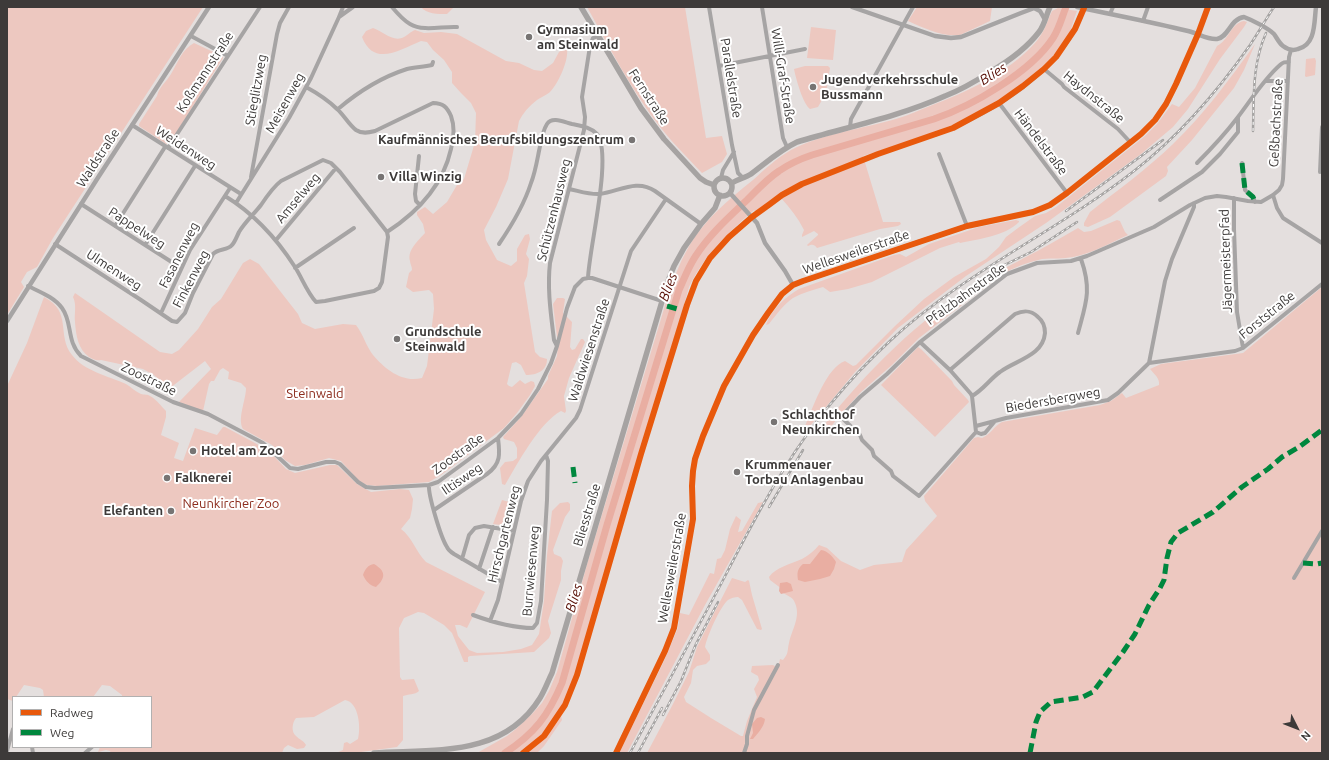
<!DOCTYPE html>
<meta charset="utf-8">
<style>
body{margin:0}
#map{position:relative;width:1329px;height:760px;overflow:hidden;background:#e4dfde;font-family:Ubuntu,sans-serif}
canvas{display:block}
.frame{position:absolute;inset:0;border:8px solid #3d3a39;pointer-events:none}
.legend{position:absolute;left:12px;top:696px;width:140px;height:52px;box-sizing:border-box;background:#fff;border:1px solid #b1b0b0;margin:0;padding:5px 7px;list-style:none;font-size:12px;color:#3d3a39}
.legend li{display:flex;align-items:center;gap:8px;height:20px}
.legend b{width:20px;border:1px solid #b1b0b0}
.north{position:absolute;left:1277px;top:708px;width:40px;height:40px;-webkit-text-stroke:3px #fff;paint-order:stroke;rotate:132deg;font-size:11px;font-weight:700;line-height:16px;text-align:center;color:#3d3a39}
.north::after{content:'';display:block;margin:auto;width:14px;height:18px;background:#3d3a39;clip-path:polygon(50% 0,100% 100%,50% 72%,0 100%)}
</style>
<div id="map">
<canvas width="1329" height="760"></canvas>
<div class="frame"></div>
<ul class="legend">
<li><b style="height:5px;background:#e8590c"></b>Radweg</li>
<li><b style="height:5px;background:#00873e"></b>Weg</li>
</ul>
<div class="north">N</div>
</div>
<script>
const ctx = document.querySelector('canvas').getContext('2d');
ctx.lineJoin = 'round';
function fill(path, color) { ctx.fillStyle = color; ctx.fill(path, 'evenodd'); }
function trace(path, color, width, dash) { ctx.strokeStyle = color; ctx.lineWidth = width; ctx.lineCap = dash ? 'butt' : 'round'; ctx.setLineDash(dash || []); ctx.stroke(path); }
function write(font, color, halo, rows, align = 'center') {
  ctx.font = font + ' Ubuntu,sans-serif'; ctx.lineWidth = 4; ctx.setLineDash([]); ctx.textBaseline = 'middle'; ctx.strokeStyle = halo; ctx.fillStyle = color; for (const [text, x, y, turn = 0] of rows) {
    ctx.save(); ctx.translate(x, y); ctx.rotate((+turn || 0) * Math.PI / 180); ctx.textAlign = isNaN(turn) ? turn : align; if (halo) ctx.strokeText(text, 0, 0); ctx.fillText(text, 0, 0); ctx.restore();
  }
}
const green = new Path2D(`
 M7,7H203L53,238L37,267L27,272L21,282L24,287L7,315Z
 M421,7H454L447,14C438,14 426,14 421,7Z
 M587,7H685L706,138L722,136L727,154L722,162L702,173C682,152 662,132 646,108C624,76 606,41 587,7Z
 M917,7H992L990,21L960,35C942,37 924,28 908,21Z
 M1058,8L1077,11C1074,18 1072,27 1069,34C1059,51 1045,65 1030,77C1002,100 969,118 936,132C912,142 887,148 863,156L883,222H900L901,224L898,226L880,229L817,248C814,244 812,244 808,246L807,245L808,244L818,235V234L814,231L802,237V235L804,230C798,218 790,208 781,198L759,215L754,210C727,234 705,254 689,287L583,658L575,683L561,716L562,720L544,746L537,753H477L507,736L516,729L532,714L542,703L549,691L557,672L588,561L670,289C675,276 680,262 687,250C702,222 728,200 753,180C765,169 777,158 791,150C823,133 864,129 899,118C909,115 919,110 930,106C967,92 1008,73 1035,43C1044,33 1047,22 1052,11Z
 M1244,21L1247,22L1244,27L1220,59L1188,109L1173,127L1141,154L1046,223L966,276L898,328L855,372L805,432L801,435C803,431 805,426 807,421C814,405 827,367 845,361L853,366L856,365L895,326L924,299L954,277L986,259L999,247L1006,237L1018,228L1035,216L1046,213L1056,207L1145,136L1157,124L1172,104L1179,107L1195,88L1217,46C1229,40 1231,23 1244,21Z
 M811,27L836,30L833,60L807,58Z
 M373,28C383,31 393,43 404,37C408,35 410,32 415,30L424,33L441,32L457,34L506,61L519,63L534,70L542,71L553,63L559,52L565,48L567,49C569,60 558,84 550,92C547,95 541,97 537,100C529,106 523,113 519,121L508,179L496,207L484,230L486,240L497,260L511,266L517,261V249L525,235L529,234L530,239L526,254L529,259L527,276L524,283L535,352L540,357L547,359C547,371 537,375 526,375L521,365L516,362L512,363L507,384L509,386L512,387L520,380L525,384L531,381L534,382L535,386L530,395L517,413L504,428L441,475L429,482L377,486L367,485L359,481L341,461L329,458L305,465L295,466L285,460L272,445L243,429C237,419 246,400 246,388L241,383L228,379L229,372L223,368L220,370L214,381H211L209,384L203,411L179,402L211,369L205,361L170,388H168L154,375L143,369L101,360C96,361 93,359 89,357C78,349 76,336 75,322C74,314 77,305 73,297L75,293L160,352L172,354L179,350L198,329L212,307L221,299L243,263L250,259L259,264L298,314L302,323L315,329L343,324L356,325C363,334 366,346 373,355C385,369 402,383 422,378L427,366L434,309L433,294L429,290L413,292L406,287L409,273L412,270C412,266 410,264 410,261C407,250 418,241 425,233L423,224L417,215V212L425,207L433,214L447,202L457,185L464,179L475,142L476,113L471,103L461,93L452,83V72L444,60L433,50L427,42L421,41C401,49 374,68 362,37L366,31Z
 M194,43L222,56L223,58L170,143L166,144L139,126V124L157,96C159,87 167,81 171,74C177,64 182,49 194,43Z
 M1255,44L1244,70L1234,88L1192,140L1167,167L1168,171L1166,176L1110,217L1088,227L1084,226V223L1090,212C1118,190 1147,169 1173,144C1204,114 1230,79 1255,44Z
 M1315,58L1316,61L1315,75L1306,77L1305,76L1306,59Z
 M805,66H828L830,68L826,93L818,107L810,109C803,104 796,79 794,69Z
 M1016,220L1019,221V222C1005,236 979,239 960,243L959,242L940,248L872,282L848,289L830,292L823,287C813,290 802,293 793,298C783,305 776,315 769,324L766,325C771,310 785,297 799,289L894,255L900,254L906,257L929,244L979,227Z
 M1117,220L1120,221L1125,232L1128,235C1110,243 1093,253 1073,257C1063,259 1053,258 1042,259C1028,262 1015,267 1002,274L919,338L892,365L861,392L840,415L826,433L821,429C866,372 918,319 981,281C995,272 1010,266 1024,258C1042,249 1060,238 1078,228L1084,232L1091,231Z
 M1322,287V753H647L673,704L689,672L697,647L732,578L745,582L748,580L749,581L752,595L762,629L761,630L757,629L742,600L738,597C735,597 731,598 728,600C720,607 707,636 705,647L710,655V660L706,664L697,666L693,670L691,683L684,697L686,702L711,718L741,736H743L747,721L757,697L754,689L759,680L758,676L751,672L752,666L773,665L778,668L780,659L783,660C789,653 787,651 789,643C792,629 801,617 795,603C793,597 788,596 783,593L786,592L770,580L769,577C776,567 791,564 802,559C809,555 814,551 819,545L827,548L841,561L860,570L874,565L902,562L906,550L937,516L925,501L924,496L974,438L978,437L982,438C990,435 994,426 1002,422L1100,405L1111,401L1122,393L1126,398L1159,385C1160,378 1154,374 1150,369L1161,364L1243,353Z
 M44,297C73,312 56,335 72,355C84,371 108,376 126,384C131,387 136,392 141,394C144,395 148,394 150,396C156,399 161,406 166,411V417L161,435L179,443L174,458L183,461L195,428L217,435L223,427H225L268,450L286,469L295,473L330,465H337L357,484L371,492L400,489L409,490L413,499L412,509L410,518L401,529C412,537 416,552 426,562L485,592L467,628L460,625H455L458,636L469,650L477,653L503,652L521,649L532,645L539,634L544,601L547,555L552,511L560,503L568,502L570,504V510L565,517L553,550L554,554L561,557L563,561L561,571V580L548,621L551,633L549,638L534,652L470,656L468,657V662H464L452,633L444,625L424,613L418,612L404,618L399,628L400,677L402,680L414,679L419,691C415,695 408,694 403,696V740L397,747L354,753H336L343,750L344,743L347,742L350,744L358,739C361,728 359,702 345,700L314,717L296,718C292,723 291,732 296,736C300,740 303,740 306,745L304,748L297,749L288,745L284,748L282,753H111L110,751L106,750L98,752L100,747H151V697H122V695L110,686L102,685L93,697H44L43,690L40,688L24,685L16,697H13V701L7,699V386L27,343Z
 M557,298H563L565,299L563,313L572,322L570,347L572,350L575,349L581,339H583L585,342L569,378L564,396L566,411L565,413L561,411C539,423 518,463 505,485L502,484L500,468L505,462L513,461L517,458V448L514,442L504,439L503,437L521,417L548,379V376L557,356L558,345L553,304Z
 M918,347L921,349L952,381L954,385L968,400L969,402L935,437L881,385Z
 M502,500L517,504L512,522L508,526L493,524Z
 M763,502L705,605L627,753H619L664,661L678,628L680,613L689,615L710,573L714,574L717,559L721,558L725,550L730,529L736,516L741,520L738,532L742,531L758,503Z`);
const water = new Path2D(`
 M821,550C828,551 833,557 836,562L834,569L830,576L820,579L805,582L798,580C797,573 797,569 803,564H810Z
 M374,564C386,571 386,578 376,587C369,585 366,581 363,575C365,569 368,565 374,564Z
 M787,582L791,584L793,591L781,594L779,591L780,583Z
 M761,717L765,719C764,727 758,733 753,739H750L753,733L752,724L757,718Z`);
const river = new Path2D(`
 M505,753C535,733 548,716 562,683L607,525L679,290C684,279 688,268 695,257C709,235 728,218 747,200C757,190 767,179 779,171C789,164 800,159 812,155L934,119C972,106 1031,72 1053,38C1059,29 1062,17 1066,7`);
const minor = new Path2D(`
 M392,7C397,13 403,20 410,24C424,32 442,26 457,27
 M709,7L732,145L738,173L743,178
 M762,7L783,138L787,147
 M1110,14L1113,7
 M339,17L353,7
 M1143,21L1148,7
 M191,36L228,56
 M719,66L805,49
 M1044,69L1062,84L1064,87L1118,129L1130,142
 M1266,81H1288
 M306,87C317,93 328,100 337,109C344,115 349,125 356,130C362,134 368,133 375,131L433,103C443,103 447,107 451,116C455,127 454,138 451,149C443,185 418,212 387,232
 M999,103L1067,193
 M338,109C358,92 382,77 407,69C415,67 423,67 432,65L433,62
 M132,125L241,194
 M850,127L851,119L913,7
 M935,135C992,113 1064,71 1084,8
 M168,148L260,7
 M939,154L967,226
 M419,156L415,194L416,201L420,205
 M1197,163C1211,149 1225,134 1238,117C1251,100 1264,79 1280,65C1283,62 1285,62 1289,62
 M1242,163L1245,190L1253,197L1255,202
 M1320,172L1322,127
 M251,177L277,34L280,23L289,7
 M721,178L723,170L734,152
 M569,189C579,191 590,195 600,194C620,191 637,179 655,191L701,224
 M1273,195L1277,208L1283,218L1322,243
 M1234,198V229L1237,312L1243,348
 M1160,200L1202,172L1220,154L1238,132V117
 M236,203L289,118L311,78L339,17L343,7
 M81,204L181,268
 M115,226L165,147
 M276,240L336,168
 M55,244L141,300L172,321L177,322L185,313L193,293L213,254C219,248 227,251 232,245C235,242 237,236 239,232C245,222 254,214 261,205C267,196 273,187 281,181L323,160L331,163L340,172L387,232L388,237L382,282L379,288L374,291L325,301L316,302C307,292 302,278 295,267C277,239 253,213 225,196
 M499,244C512,225 524,205 531,183C535,173 537,161 539,151C541,142 542,132 547,124C552,116 564,122 572,124C581,126 590,127 597,134C613,155 589,248 588,278
 M145,245L195,166
 M295,268L354,228
 M28,286C40,292 54,297 62,308C73,323 66,341 81,356L173,402L208,414L263,443L290,468L298,469L326,462H335L340,464L358,482L366,487L375,488L429,485L438,482L498,438L521,414L538,389L551,363L557,346L567,308L575,287L583,279L588,278H592L662,301
 M161,313L190,250L230,188
 M1078,333C1086,303 1092,290 1081,259
 M920,342L950,370L971,394L972,396L976,432L919,496L893,476L891,471L874,456L872,450L862,440L860,435L841,417L860,397L887,374L920,342L1007,274L1037,263L1071,261L1087,256L1154,227L1190,205L1205,198L1217,196L1226,197L1248,201L1261,202L1273,195L1279,190L1282,185L1283,179L1289,57L1291,50
 M557,346L554,340C551,315 547,289 550,263L584,130L585,117L582,97L590,46L593,38L598,36
 M1149,363L1235,351L1243,348L1322,284
 M950,370L1015,314C1024,310 1031,310 1038,317C1043,321 1045,327 1045,333C1043,356 1016,360 1000,372C990,379 983,390 972,396
 M976,426L1006,418L1108,400L1118,393L1149,363L1165,281L1172,259L1194,207V203
 M976,432L981,434L985,433L995,421
 M429,485C428,495 441,538 447,547C448,550 451,552 454,554L502,582
 M434,510L487,474C501,464 500,454 498,438
 M462,559L469,535L475,528L484,526L514,531
 M479,569L493,527
 M1294,578L1322,531
 M473,615C492,622 513,628 533,628L537,623L541,601L547,500L548,461L546,455
 M490,621L498,600L521,501L528,481L541,461L576,418L580,410L631,251L666,199
 M32,747L33,753
 M7,751L13,729
 M85,753L92,747
 M744,753L747,744V736L754,710L778,665`);
const tertiary = new Path2D(`
 M852,7L935,36L951,38L961,37L1021,13L1037,7
 M1077,7C1114,15 1151,22 1188,31C1197,33 1208,40 1217,39C1229,37 1230,19 1244,17C1252,20 1268,28 1274,34C1277,38 1279,43 1283,46C1287,49 1293,51 1298,49C1316,45 1314,22 1316,7
 M1034,8L1040,11L1044,18
 M730,193L757,223L765,243L785,271L793,285
 M7,321L99,176L209,7
 M616,753L665,651L674,628L693,519L692,486L693,471L695,459L703,436L724,386L753,335L768,313L782,294L793,285L803,281L967,226L1033,212L1050,205L1067,193L1141,134L1155,120L1166,104L1176,84L1198,34L1208,7`);
const secondary = new Path2D(`
 M581,7L641,108L664,139L700,178L706,182L714,185
 M714 187a9 9 0 1 1 18 0a9 9 0 1 1-18 0Z
 M732,183C738,179 745,178 751,174C767,162 780,150 797,142C847,127 898,117 945,96C961,90 976,81 990,72C1009,61 1026,49 1039,32C1045,24 1046,15 1050,7
 M374,753C434,749 503,758 540,698C545,690 548,681 552,673L668,281L674,266L684,248L701,224L715,208L720,195`);
const rail = new Path2D(`
 M1253,131C1254,96 1252,65 1266,33
 M1066,211L1163,140
 M988,273L1031,252L1077,222
 M769,507L803,450
 M663,715L681,681L696,644L718,602
 M630,753C660,697 691,640 721,584C741,545 761,506 784,469C813,422 849,379 890,341C963,273 1056,232 1134,171C1179,136 1217,92 1250,45C1258,33 1266,19 1274,7
 M638,753L662,708`);
const quiet = new Path2D(`
 M1242,163L1245,190L1253,197L1255,202
 M667,306L681,310
 M573,467L575,483
 M1303,563L1317,564L1322,563
 M1030,753L1036,722L1040,712L1051,702L1083,697L1093,692L1123,652L1135,634L1149,605L1160,588L1164,580L1167,558L1171,542L1178,533L1213,512L1242,487L1268,469L1282,457L1299,447L1322,430`);
const cycleway = new Path2D(`
 M523,753L544,736L565,705L577,675L641,454L687,305L696,281L710,258L729,237L752,217L770,204L782,195L802,184L878,154L953,128L999,103L1023,86L1044,69L1056,57L1075,29L1084,8
 M616,753L665,651L674,628L693,519L692,486L693,471L695,459L703,436L724,386L753,335L768,313L782,294L793,285L803,281L967,226L1033,212L1050,205L1067,193L1141,134L1155,120L1166,104L1176,84L1198,34L1208,7`);
const markers = [
 [529,37,4,"#777473"],
 [813,87,4,"#777473"],
 [632,140,4,"#777473"],
 [381,177,4,"#777473"],
 [397,339,4,"#777473"],
 [774,422,4,"#777473"],
 [193,451,4,"#777473"],
 [737,472,4,"#777473"],
 [167,478,4,"#777473"],
 [171,511,4,"#777473"]
];
const poiNames = [
 ["Gymnasium",537,30],
 ["am Steinwald",537,45],
 ["Jugendverkehrsschule",821,80],
 ["Bussmann",821,95],
 ["Kaufmännisches Berufsbildungszentrum",624,140,"right"],
 ["Villa Winzig",389,177],
 ["Grundschule",405,332],
 ["Steinwald",405,347],
 ["Schlachthof",782,415],
 ["Neunkirchen",782,430],
 ["Hotel am Zoo",201,451],
 ["Krummenauer",745,465],
 ["Torbau Anlagenbau",745,480],
 ["Falknerei",175,478],
 ["Elefanten",163,511,"right"]
];
const streetNames = [
 ["Koßmannstraße",205,72,-57],
 ["Willi-Graf-Straße",783,76,81],
 ["Parallelstraße",731,78,81],
 ["Stieglitzweg",256,90,-80],
 ["Fernstraße",649,97,57],
 ["Haydnstraße",1094,97,39],
 ["Meisenweg",285,103,-61],
 ["Geßbachstraße",1276,123,-87],
 ["Händelstraße",1041,142,53],
 ["Weidenweg",186,148,33],
 ["Waldstraße",98,158,-57],
 ["Amselweg",298,198,-50],
 ["Schützenhausweg",554,210,-76],
 ["Pappelweg",137,228,33],
 ["Wellesweilerstraße",856,252,-19],
 ["Fasanenweg",179,255,-63],
 ["Jägermeisterpfad",1226,261,-92],
 ["Ulmenweg",114,270,33],
 ["Finkenweg",191,279,-62],
 ["Pfalzbahnstraße",966,294,-36],
 ["Forststraße",1267,315,-39],
 ["Waldwiesenstraße",589,350,-72],
 ["Zoostraße",149,379,26],
 ["Biedersbergweg",1053,400,-10],
 ["Zoostraße",458,454,-36],
 ["Iltisweg",462,479,-34],
 ["Bliesstraße",587,515,-73],
 ["Hirschgartenweg",504,534,-76],
 ["Wellesweilerstraße",672,568,-80],
 ["Burrwiesenweg",531,571,-85]
];
const parkNames = [
 ["Steinwald",315,394],
 ["Neunkircher Zoo",231,504]
];
const waterNames = [
 ["Blies",993,74,-32],
 ["Blies",668,287,-69],
 ["Blies",574,598,-73]
];
fill(green, '#edc8c0');
fill(water, '#e9aea2');
trace(river, '#e9aea2', 7);
trace(minor, '#a6a4a4', 4);
trace(tertiary, '#a6a4a4', 4.5);
trace(secondary, '#a6a3a2', 5.5);
trace(rail, '#a5a3a2', 2.5);
trace(rail, '#fff', 1, [3]);
trace(quiet, '#00873e', 5, [10, 5]);
trace(cycleway, '#e8590c', 6);
for (const [x, y, r, color] of markers) { const dot = new Path2D(); dot.arc(x, y, r, 0, 2 * Math.PI); ctx.fillStyle = color; ctx.fill(dot); trace(dot, '#fff', 1.5); }
write('bold 13px', '#3d3a39', '#fff', poiNames, 'left');
write('13px', '#3d3a39', '#fff', streetNames);
write('13px', '#8c2c1d', '#fff', parkNames);
write('italic 14px', '#570e04', '#fff', waterNames);
</script>
